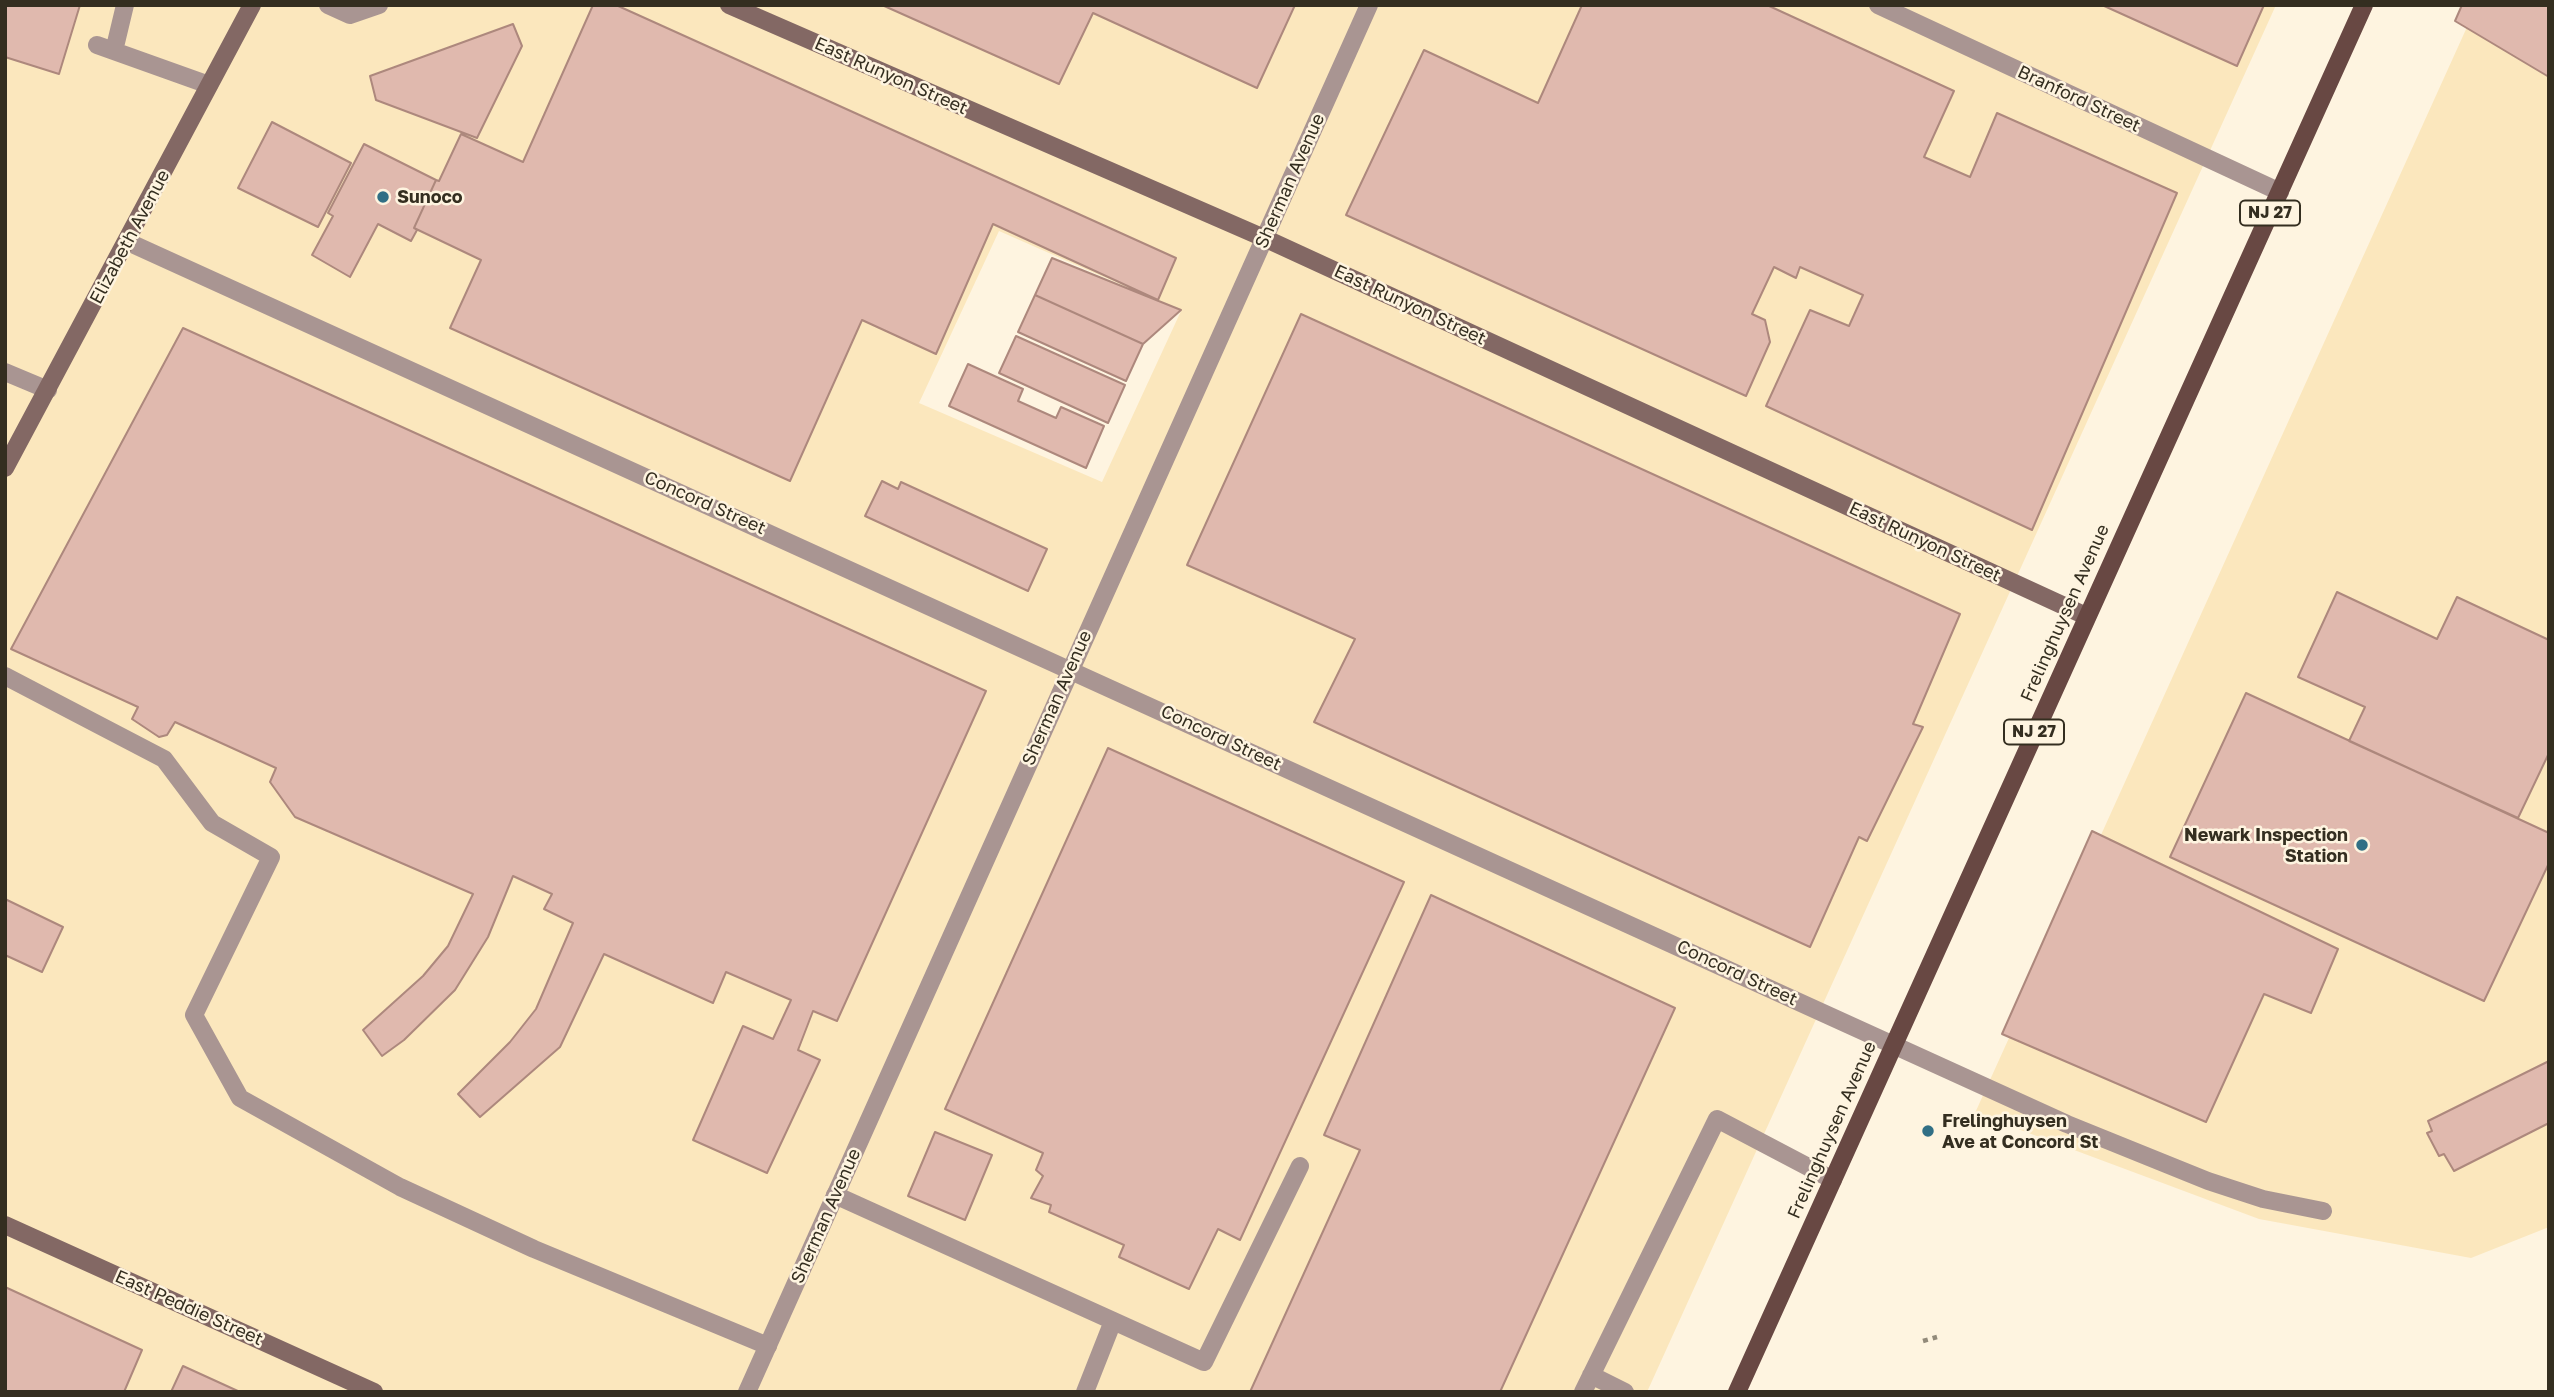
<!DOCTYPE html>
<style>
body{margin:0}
#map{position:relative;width:2554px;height:1397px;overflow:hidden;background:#fef4e0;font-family:"Golos Text",sans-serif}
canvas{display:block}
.frame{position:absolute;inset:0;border:7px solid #342e20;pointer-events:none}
</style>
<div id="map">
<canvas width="2554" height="1397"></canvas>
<div class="frame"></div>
</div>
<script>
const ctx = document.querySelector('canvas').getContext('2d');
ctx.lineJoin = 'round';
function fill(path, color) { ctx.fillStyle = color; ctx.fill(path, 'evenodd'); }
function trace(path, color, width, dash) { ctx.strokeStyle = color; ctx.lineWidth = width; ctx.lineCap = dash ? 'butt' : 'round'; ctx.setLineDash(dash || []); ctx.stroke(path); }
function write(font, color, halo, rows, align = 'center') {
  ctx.font = font + ' "Golos Text",sans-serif'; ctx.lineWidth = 5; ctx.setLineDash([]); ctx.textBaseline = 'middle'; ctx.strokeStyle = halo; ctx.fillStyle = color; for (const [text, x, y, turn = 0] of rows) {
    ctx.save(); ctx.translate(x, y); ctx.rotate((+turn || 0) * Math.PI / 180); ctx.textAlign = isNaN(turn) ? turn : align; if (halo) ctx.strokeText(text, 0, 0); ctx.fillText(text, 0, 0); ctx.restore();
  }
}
const built = new Path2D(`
 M5,5H2276L1647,1392H5ZM999,231L1181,311L1102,482L919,403Z
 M2477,5H2549V1227L2471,1258L2259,1219L1975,1113Z`);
const building = new Path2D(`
 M5,5H80L59,74L5,57Z
 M593,5H616L1176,258L1158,300L993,224L936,354L862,320L790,481L450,328L481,260L414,228L436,180L439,181L461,134L523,162Z
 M882,5H1295L1257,88L1093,13L1059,84Z
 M1582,5H1767L1954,91L1924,157L1970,177L1997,113L2177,193L2032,530L1766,406L1810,310L1849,326L1863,295L1800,267L1796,278L1774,267L1752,314L1765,320L1770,342L1746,396L1346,215L1424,50L1538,103Z
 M2102,5H2264L2237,66Z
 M2462,5H2549V77L2455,21Z
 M513,24L522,46L477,138L376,100L370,76Z
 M272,122L351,163L318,227L238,188Z
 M364,144L436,180L414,228L417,230L411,241L378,224L350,277L312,255L333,216L328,213Z
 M1052,258L1181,310L1143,344L1035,295Z
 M1035,295L1143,344L1126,381L1018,332Z
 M1301,314L1960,614L1913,724L1923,727L1867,841L1859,837L1810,947L1314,722L1355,639L1187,565Z
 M183,328L986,691L837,1021L813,1011L798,1050L820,1060L767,1173L693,1140L743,1026L773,1039L791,1000L726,972L713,1003L604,954L560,1047L480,1117L458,1094L510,1042L536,1009L573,923L544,909L552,894L513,876L488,937L455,990L404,1040L382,1056L363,1030L423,976L448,946L473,894L295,817L270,782L276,768L175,722L167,735L159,737L132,719L138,707L11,649Z
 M1016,336L1125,385L1108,423L999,373Z
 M968,364L1023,389L1018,401L1056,418L1061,407L1104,426L1086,468L949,406Z
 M882,481L898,489L901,482L1047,549L1028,591L865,516Z
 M2337,592L2437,639L2457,597L2549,640V753L2518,818L2349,741L2365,707L2298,677Z
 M2246,693L2549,833V863L2484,1001L2170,857Z
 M1108,748L1404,882L1240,1240L1218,1229L1189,1289L1119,1257L1124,1245L1049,1212L1051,1205L1031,1198L1043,1176L1036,1170L1043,1153L945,1109Z
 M2092,831L2338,949L2311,1013L2264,994L2206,1122L2002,1034Z
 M1431,895L1675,1008L1500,1392H1250L1360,1150L1324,1135Z
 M5,899L63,927L42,972L5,955Z
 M2549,1061V1123L2454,1171L2444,1154L2439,1156L2427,1133L2432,1131L2428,1121Z
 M935,1132L992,1155L965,1220L908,1196Z
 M5,1287L142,1350L124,1392H5Z
 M183,1366L240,1392H171Z`);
const path = new Path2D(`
 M1923,1341L1937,1337`);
const lane = new Path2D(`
 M328,5L350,15L379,5
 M97,45L209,85
 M114,51L125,5
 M5,372L48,390
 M5,676L164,759L212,823L271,857L194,1015L240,1098L400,1187L534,1249L768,1346
 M835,1195L1204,1362L1300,1166
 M1591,1375L1625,1392
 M1085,1392L1113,1321
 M1583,1392L1717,1119L1833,1180`);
const street = new Path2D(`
 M1878,5L2280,192
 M128,242L2067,1124L2208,1181L2263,1199L2323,1211
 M747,1392L1369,5`);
const secondary = new Path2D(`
 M729,5L1264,238L2086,616
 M5,468L252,5
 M5,1225L374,1392`);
const primary = new Path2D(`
 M1737,1392L2364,5`);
const markers = [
 [383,197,7,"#316f85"],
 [2362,845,7,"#316f85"],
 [1928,1131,7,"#316f85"]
];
const shields = [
 [2270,213,60],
 [2034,732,60]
];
const shieldNames = [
 ["NJ 27",2270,213],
 ["NJ 27",2034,732]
];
const streetNames = [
 ["East Runyon Street",891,76,24],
 ["Branford Street",2079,99,25],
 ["Sherman Avenue",1290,181,-66],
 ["Elizabeth Avenue",130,237,-62],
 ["East Runyon Street",1410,305,25],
 ["Concord Street",705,503,24],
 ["East Runyon Street",1925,542,25],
 ["Frelinghuysen Avenue",2065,613,-66],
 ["Sherman Avenue",1057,698,-66],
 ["Concord Street",1221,738,25],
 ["Concord Street",1737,973,25],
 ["Frelinghuysen Avenue",1832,1130,-66],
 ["Sherman Avenue",826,1216,-66],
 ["East Peddie Street",189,1308,24]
];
const poiNames = [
 ["Sunoco",397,197],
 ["Newark Inspection",2348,835,"right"],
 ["Station",2348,856,"right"],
 ["Frelinghuysen",1942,1121],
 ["Ave at Concord St",1942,1142]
];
fill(built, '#fbe7bd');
fill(building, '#e0b9ae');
trace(building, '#ad887d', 2);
trace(path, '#928a7a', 4.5, [5, 5]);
trace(lane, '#a99592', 18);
trace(street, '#a99592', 18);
trace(secondary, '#836864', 18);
trace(primary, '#684843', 18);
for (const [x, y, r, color] of markers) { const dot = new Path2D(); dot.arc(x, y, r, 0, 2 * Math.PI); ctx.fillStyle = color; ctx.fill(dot); trace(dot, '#fef4e0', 2.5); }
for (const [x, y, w] of shields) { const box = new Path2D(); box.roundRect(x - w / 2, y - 12.5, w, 25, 5); ctx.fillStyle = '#fef4e0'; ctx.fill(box); trace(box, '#342e20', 2); }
write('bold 16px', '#342e20', null, shieldNames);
write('18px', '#342e20', '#fef4e0', streetNames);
write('bold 18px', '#342e20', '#fef4e0', poiNames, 'left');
</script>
